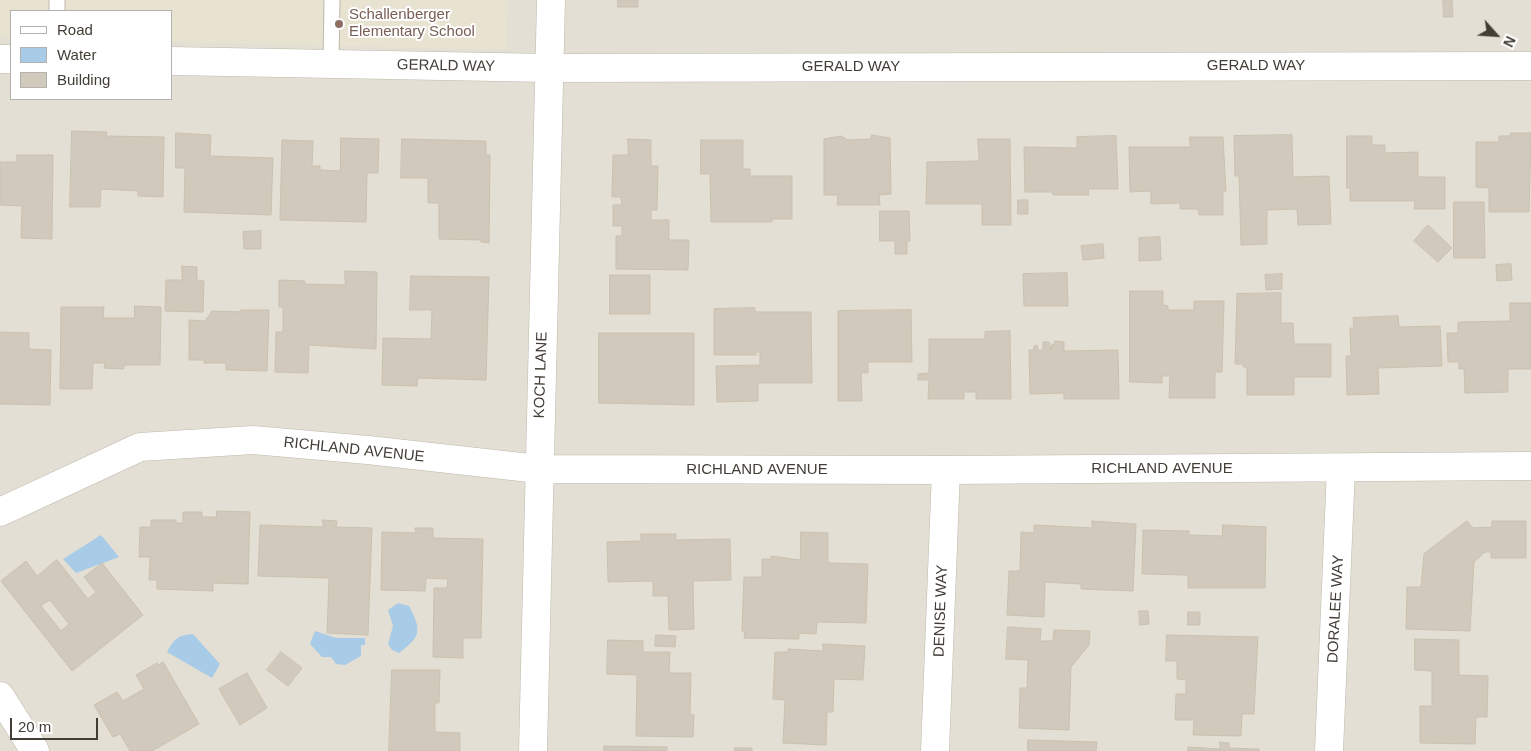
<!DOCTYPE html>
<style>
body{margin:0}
#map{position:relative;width:1531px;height:751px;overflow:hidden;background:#f0eee5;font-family:Helvetica,sans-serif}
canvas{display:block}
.legend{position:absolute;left:10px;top:10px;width:162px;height:90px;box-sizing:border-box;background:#fff;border:1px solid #b3b2af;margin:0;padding:6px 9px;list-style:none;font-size:15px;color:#423e36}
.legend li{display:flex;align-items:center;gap:10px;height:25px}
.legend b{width:25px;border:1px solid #b3b2af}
.north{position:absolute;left:1471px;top:10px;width:50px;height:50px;-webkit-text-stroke:4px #fff;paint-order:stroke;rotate:116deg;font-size:14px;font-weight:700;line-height:20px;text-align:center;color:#423e36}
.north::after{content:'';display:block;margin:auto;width:18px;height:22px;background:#423e36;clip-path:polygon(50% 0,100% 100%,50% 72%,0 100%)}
.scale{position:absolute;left:10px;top:718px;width:88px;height:22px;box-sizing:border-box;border:2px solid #423e36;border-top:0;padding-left:6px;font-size:15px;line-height:18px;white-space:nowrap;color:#423e36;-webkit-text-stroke:4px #fff;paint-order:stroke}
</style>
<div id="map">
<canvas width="1531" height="751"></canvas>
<ul class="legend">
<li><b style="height:6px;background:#fff"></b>Road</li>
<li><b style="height:14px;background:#a8cbe7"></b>Water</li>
<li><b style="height:14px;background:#d1c9bc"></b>Building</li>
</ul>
<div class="north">N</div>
<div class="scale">20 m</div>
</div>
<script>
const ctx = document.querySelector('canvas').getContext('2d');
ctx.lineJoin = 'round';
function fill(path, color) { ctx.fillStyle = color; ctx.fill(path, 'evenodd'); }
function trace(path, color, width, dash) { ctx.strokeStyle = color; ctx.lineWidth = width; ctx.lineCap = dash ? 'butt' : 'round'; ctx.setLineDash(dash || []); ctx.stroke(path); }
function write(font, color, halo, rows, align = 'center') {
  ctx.font = font + ' Helvetica,sans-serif'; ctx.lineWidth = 4; ctx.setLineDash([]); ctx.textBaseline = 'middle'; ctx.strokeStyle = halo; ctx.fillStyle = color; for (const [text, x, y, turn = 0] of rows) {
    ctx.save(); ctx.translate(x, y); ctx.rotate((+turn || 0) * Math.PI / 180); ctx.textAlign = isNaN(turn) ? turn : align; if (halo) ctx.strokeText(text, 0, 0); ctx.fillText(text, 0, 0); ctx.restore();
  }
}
const residential = new Path2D(`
 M0,0H1531V751H0ZM11,11H171V99H11Z`);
const education = new Path2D(`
 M0,0H508L506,50L171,42V11H11V38L0,37Z`);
const water = new Path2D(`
 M101,535L119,557L76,573L63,559Z
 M398,603L409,606C422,630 421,637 399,653L392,650L388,644L393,626L388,610Z
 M315,631L336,638H365V645H361V656L345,665L336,664L331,657H322L310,644Z
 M193,634L220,664L212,678L167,652C174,639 178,635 193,634Z`);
const building = new Path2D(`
 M618,0H638V7H618Z
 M1443,0H1452L1453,17H1444Z
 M72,131L107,132L106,136L164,137L163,197L138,196V191L101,189L100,207H70Z
 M176,133L211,135L210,156L273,158L271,215L184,212L185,168H176Z
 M1511,133H1531L1529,212H1489V188L1476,187V142H1499V136H1510Z
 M872,135L890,138L891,194L879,195L880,205H837L838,195H824V139L841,136L848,140L870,139Z
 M1292,135L1293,177L1329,176L1331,224L1298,225L1297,209L1267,210V244L1241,245L1239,176H1235L1234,136Z
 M1116,136L1118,189H1088L1089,195H1053L1052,192H1025L1024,147L1077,148V137Z
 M1347,136H1372V145H1385V153L1418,152V177H1445V209H1414L1415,201H1350V188H1347Z
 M1190,137H1223L1226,191H1223V215H1199L1198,209H1180V203L1151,204V191L1130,192L1129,147H1190Z
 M341,138L379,139L378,173H367L366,222L280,220L282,140L313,141L312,166H320V170L340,171Z
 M402,139L486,141V155H490L489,243L481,242V240L439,239V203H428V178H401Z
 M628,139L651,140V166H658L657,210H651V220H669V240H689L688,270L616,269V236H622V226H613V205H622L621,197H612L613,155H628Z
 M978,139H1010L1011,225H982V204H926L927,162L979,161Z
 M701,140H743V169H750V176H792V219H772V222H711L710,174H701Z
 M17,155H53L52,239L21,238L22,206L0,205V162H17Z
 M1018,200H1028V214H1018Z
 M1454,202H1484L1485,258H1454Z
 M880,211H909L910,241H907V254H895V241H880Z
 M1428,225L1452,248L1438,262L1414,241Z
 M261,231V249H244L243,232Z
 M1160,237L1161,260L1139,261V238Z
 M1103,244L1104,258L1083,260L1081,246Z
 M1511,264L1512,280L1497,281L1496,265Z
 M182,266L197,267V280L204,281L203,312L165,311L166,280H182Z
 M345,271L377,272L376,349L309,345L308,373L275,372L276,332H283V307H279V280L305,281V284L345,285Z
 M1067,273L1068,306H1024L1023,274Z
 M1282,274V289L1266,290L1265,275Z
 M610,275H650V314H610Z
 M411,276L489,277L486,380L418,378L417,386L382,385L383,338L431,339L432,310H410Z
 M1130,291H1163V305L1168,306V310H1194V301H1224L1222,372H1215V398H1169L1170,376H1162V383L1130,382Z
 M1281,293V323H1293L1294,344H1331V377H1294V395H1247V367H1243V364H1235L1237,294Z
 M1510,303H1531V369H1508V392L1465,393L1464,369H1459V362H1448L1447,333H1458V322L1510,321Z
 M135,306L161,307L160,365H124V369L104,368L105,363H93L92,389H60L61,307H104L103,318H134Z
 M755,308V312H811L812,383H758V401L717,402L716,366L760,365V352H756V355H714V309Z
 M241,310H269L267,371L226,370V363H204V360H189V320L205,321L212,311L241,312Z
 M911,310L912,362H868V373H861L862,401H838V311Z
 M1398,316L1399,327L1440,326L1442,366L1378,368L1379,394L1347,395L1346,356H1351L1350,328H1354L1353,318Z
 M1010,331L1011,399H976V392H964V399H928L929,380H918V374L929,373V339H985V332Z
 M0,332L29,333V349L51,350L50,405L0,404Z
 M599,333H694V405L599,403Z
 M1055,341L1064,342V351L1118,350L1119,399H1064V393L1030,394L1029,350H1034V346L1037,345L1038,350H1043V342H1049L1051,350L1052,344H1055Z
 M217,511L250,512L248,584L213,583V591L157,589V580H149L150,557H139L140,527H151V520H176V523H183V512H202V517H216Z
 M323,520L337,521L336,527L372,528L368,635L327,633L329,578L258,576L260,525L323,527Z
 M1092,521L1136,524L1133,591L1081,589V584L1045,582L1044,617L1007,615L1009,571H1020L1021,532L1034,533V525L1092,528Z
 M1467,521L1473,528L1492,527V521H1526V558H1491V552H1485L1474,562L1470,631L1406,629L1407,587H1421L1424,554Z
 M1223,525L1266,527L1265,588H1188V575L1142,574L1143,530L1189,531V535L1222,536Z
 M415,528H433V538L483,539L481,638H463V658L433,657L434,588H447L448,579L426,578L425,591L381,590L382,532L416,533Z
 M801,532L828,533V563L868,564L866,623L817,622L816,634L799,633V639L744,638L745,631H742L744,577H762V559H771V556L800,560Z
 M641,534H676V540L730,539L731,580L693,581L694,629L669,630L668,596H653V581L608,582L607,542L641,541Z
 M57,560L88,599L96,592L84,577L102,563L143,615L72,671L1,581L26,561L37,576ZM50,600L69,624L61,631L41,606Z
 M1139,611H1148L1149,624L1140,625Z
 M1188,612H1200V625H1188Z
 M1008,627L1041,629L1040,641H1053L1054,630L1090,631L1089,645L1071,667L1069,730L1019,728L1020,688H1027L1028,660L1006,659Z
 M656,635L676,636L675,647L655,646Z
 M1167,635L1258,637L1254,714H1242L1241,736L1193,735L1194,720H1175L1176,694H1186V680L1177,679V661H1166Z
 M1415,639L1459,640V675L1488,676L1487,717H1476L1475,744L1420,743V706H1432V671L1415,670Z
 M608,640L643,641V652H670L669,673H691L690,715H694L693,737L636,736L637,675L607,674Z
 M823,644L865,646L863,680L834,679L833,712H827L826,745L783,743L785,700L773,699L775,652H788V649L823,651Z
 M281,652L302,668L288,686L267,670Z
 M163,662L199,724L152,751H130L120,734L113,737L94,705L117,692L123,701L144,689L136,675L157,663L159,665Z
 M392,670H440L439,703H435V732L460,733V751H389Z
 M247,673L267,708L240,725L219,689Z
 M1028,740L1097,742L1096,751H1028Z
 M1220,742L1229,743V748L1259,749V751H1188V747L1220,749Z
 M604,746L667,747V751H604Z
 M735,748H752V751H735Z`);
const lane = new Path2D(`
 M57,11V0
 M331,64L332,0`);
const street = new Path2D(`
 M0,59H11
 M171,61L549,68L1531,66
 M0,512L140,447L253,440L368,450L539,469L946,470L1531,466
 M0,696L35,751
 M533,751L551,0
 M935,751L946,470
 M1329,751L1341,468`);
const markers = [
 [339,24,5,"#8d6e63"]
];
const educationNames = [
 ["Schallenberger",349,15],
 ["Elementary School",349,32]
];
const streetNames = [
 ["GERALD WAY",446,66,1],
 ["GERALD WAY",1256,66],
 ["GERALD WAY",851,67],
 ["KOCH LANE",541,375,-88],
 ["RICHLAND AVENUE",354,450,6],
 ["RICHLAND AVENUE",1162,469],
 ["RICHLAND AVENUE",757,470],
 ["DORALEE WAY",1336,609,-87],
 ["DENISE WAY",941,611,-88]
];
fill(residential, '#e4dfd4');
fill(education, '#e8e2d1');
fill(water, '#a8cbe7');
fill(building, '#d1c9bc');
trace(building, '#cbc1b0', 1);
trace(lane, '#beb8ac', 17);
trace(street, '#beb8ac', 29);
trace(lane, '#fff', 15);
trace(street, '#fff', 28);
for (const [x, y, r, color] of markers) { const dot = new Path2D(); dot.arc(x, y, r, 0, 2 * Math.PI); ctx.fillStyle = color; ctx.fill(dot); trace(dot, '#fff', 2); }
write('15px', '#785e54', '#fff', educationNames, 'left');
write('15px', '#423e36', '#fff', streetNames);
</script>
